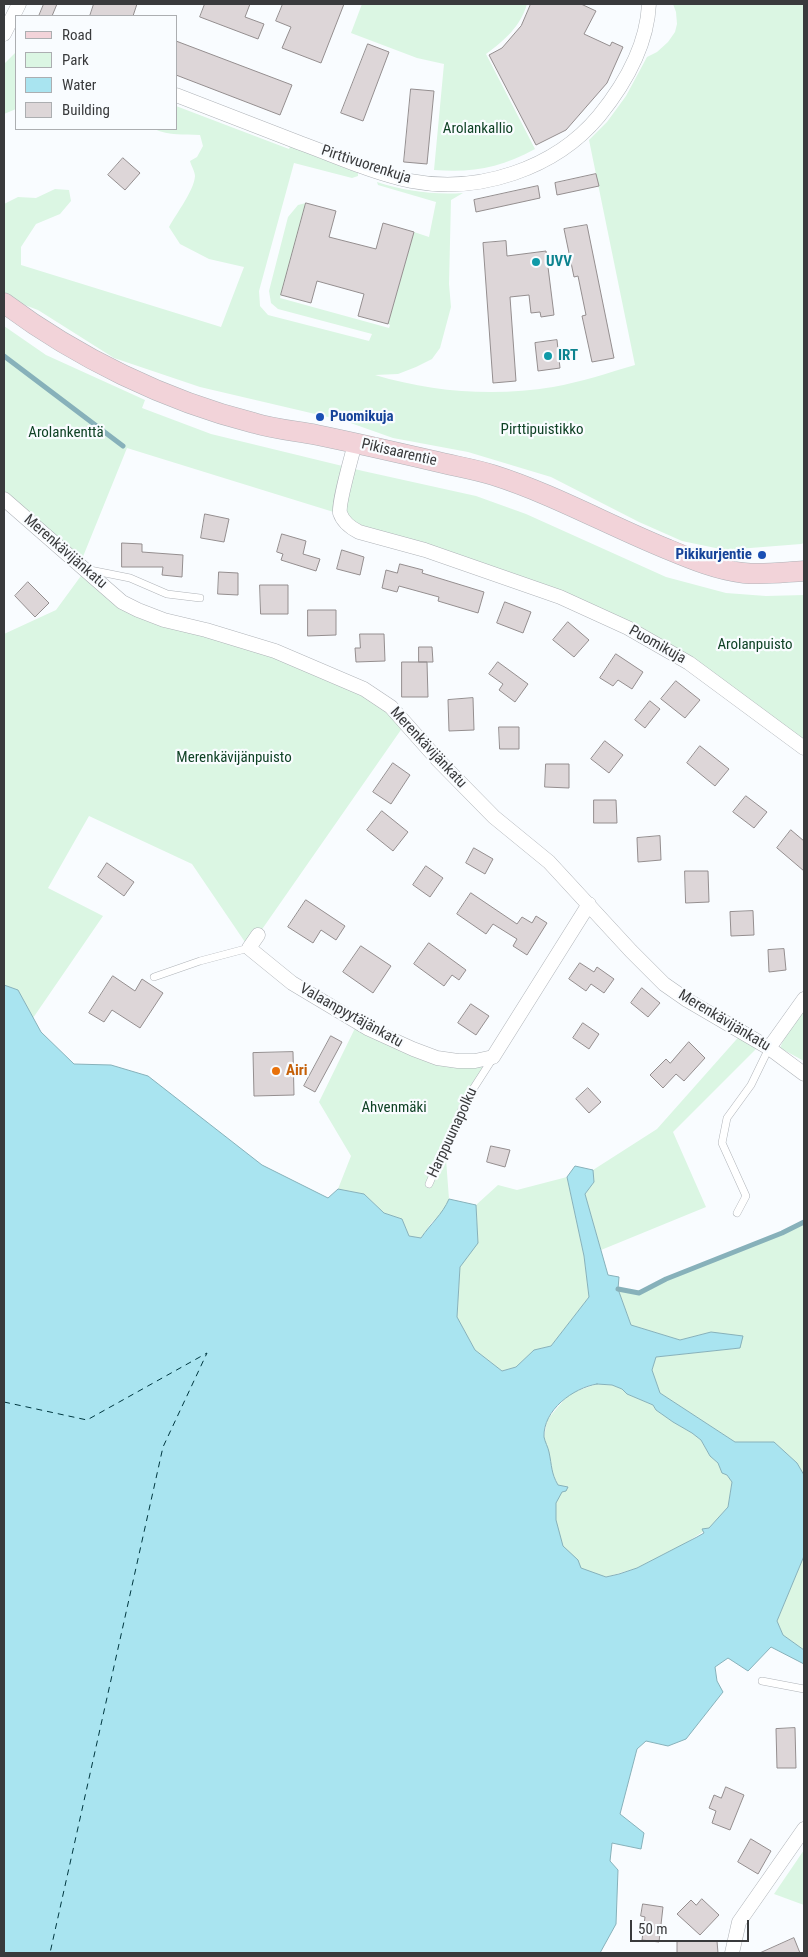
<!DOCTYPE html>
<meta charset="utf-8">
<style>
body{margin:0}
#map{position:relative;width:808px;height:1957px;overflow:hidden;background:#f9fcff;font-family:"Roboto Condensed",sans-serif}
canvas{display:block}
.frame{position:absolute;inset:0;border:5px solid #393a3c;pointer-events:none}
.legend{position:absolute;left:15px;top:15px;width:162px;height:115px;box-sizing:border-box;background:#f9fcff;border:1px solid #acaeb1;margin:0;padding:6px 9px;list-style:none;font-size:15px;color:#393a3c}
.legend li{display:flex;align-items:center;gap:10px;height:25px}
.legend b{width:25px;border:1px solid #acaeb1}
.scale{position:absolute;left:630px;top:1920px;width:119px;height:22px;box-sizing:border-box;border:2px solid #393a3c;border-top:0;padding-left:6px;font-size:15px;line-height:18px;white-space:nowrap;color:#393a3c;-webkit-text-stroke:4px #f9fcff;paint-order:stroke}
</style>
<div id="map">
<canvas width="808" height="1957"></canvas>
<div class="frame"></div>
<ul class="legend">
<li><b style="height:6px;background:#f2d3d9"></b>Road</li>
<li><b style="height:14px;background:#dbf6e3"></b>Park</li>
<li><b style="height:14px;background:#a9e4f0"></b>Water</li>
<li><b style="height:14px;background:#ddd6d8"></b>Building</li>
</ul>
<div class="scale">50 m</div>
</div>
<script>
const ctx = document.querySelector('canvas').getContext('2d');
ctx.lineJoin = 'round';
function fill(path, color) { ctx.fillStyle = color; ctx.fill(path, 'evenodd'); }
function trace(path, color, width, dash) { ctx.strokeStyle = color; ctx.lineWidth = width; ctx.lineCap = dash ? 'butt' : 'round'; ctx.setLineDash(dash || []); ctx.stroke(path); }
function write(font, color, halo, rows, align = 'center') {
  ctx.font = font + ' "Roboto Condensed",sans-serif'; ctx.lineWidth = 4.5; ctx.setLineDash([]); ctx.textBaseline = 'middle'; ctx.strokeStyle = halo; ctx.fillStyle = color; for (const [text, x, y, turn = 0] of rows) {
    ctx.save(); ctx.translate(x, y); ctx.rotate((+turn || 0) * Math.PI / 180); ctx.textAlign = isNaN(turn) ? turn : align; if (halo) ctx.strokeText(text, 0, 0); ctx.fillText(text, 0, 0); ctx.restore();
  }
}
const green = new Path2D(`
 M362,4H527C520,27 505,40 486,54L535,149C500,168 473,173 434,170L444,64L417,58L351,33Z
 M673,4H804V543L801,544L725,550L682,541L639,522L551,477L468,452L393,438L345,421L200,387L114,358L38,310L14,301L4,294V204L18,197L36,198L55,189L69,190L71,201L60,214L36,224L21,247V265L221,327L244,267L209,259L180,244L169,227C176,214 194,191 195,176C195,172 191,165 190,161L197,157L203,146L200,135C183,134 170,136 154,129H176V106L289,149L290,146L358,173V176L352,178L294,163L259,291L260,306L268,315L369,341L372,334L278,309L271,303L269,291L288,217L298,205L306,203L280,298L389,328L390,325L388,324L414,232L429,237L436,202L378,185L377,182C405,191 433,195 463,193L451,200L449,284L451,307L440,348L432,359L416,367L398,374L375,375C432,392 494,397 553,387C581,382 608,373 635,365L589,140L607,122L626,96L647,57L657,52L668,42L675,32L677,24L676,12Z
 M16,52V109L4,114V64Z
 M4,326L46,355L145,400L142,408L211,434L363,471L476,496L526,514L666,577L726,593L766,596L804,595V743L624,622L377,533L340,514L127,448L80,564L4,499Z
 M86,569L122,602L364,689L405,724L249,948L192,864L89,816L48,888L103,916L33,1018L18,990L4,985V634L56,610Z
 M804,1001V1061L780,1048L795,1012Z
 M358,1022L437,1058L493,1057L445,1146L449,1199L443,1213L432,1222L421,1238L409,1236L402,1219L384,1213L364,1194L338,1189L351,1156L319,1102Z
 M743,1032L762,1043L673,1132L706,1207L601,1250L585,1194L594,1182L593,1170L657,1129Z
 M567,1177L584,1256L589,1297L551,1346L534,1350L516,1367L502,1371L475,1350L457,1317L460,1267L478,1242L476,1205L498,1185L517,1190Z
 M804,1222V1475L797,1463L774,1442H735L660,1393L652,1370L656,1357L740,1348L711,1332L680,1340L631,1325L618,1289L639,1293L666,1279L782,1233Z
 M597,1384L612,1385L622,1389L627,1394L653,1405L656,1410L673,1422L692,1433L701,1440L710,1456L718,1463L732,1482L728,1507L709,1528L684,1544L637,1568L606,1577L595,1575L578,1567L557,1539L554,1514L558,1485L548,1464L544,1438L547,1420L563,1401L571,1393Z
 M804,1556V1650L783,1635L777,1621Z
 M804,1850V1905L774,1894Z`);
const water = new Path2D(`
 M4,985L18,990L41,1032L74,1064L111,1065L148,1076L262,1165L328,1198L338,1189L364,1194L384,1213L402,1219L409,1236L421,1238C431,1223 442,1215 449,1199L476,1205L478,1243L460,1267L457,1317L475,1350L502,1371L516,1367L534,1350L551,1346L589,1297L584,1256L567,1177L575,1166L593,1170L594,1182L585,1194L608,1275L619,1277L618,1289L631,1325L680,1340L711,1332L743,1336L740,1348L656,1357L652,1370L660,1393L735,1442H774L797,1463L804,1475V1556L777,1621L783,1635L804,1650V1664L771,1647L748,1671L728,1658L715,1667L717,1681L723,1692L686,1739L668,1746L646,1741L637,1749L620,1814L644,1833L641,1849L612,1843L610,1861L618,1870L616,1924L600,1953H4ZM597,1384L612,1385L622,1389L627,1394L653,1405L656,1410L673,1422L692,1433L701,1440L710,1456L718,1463L722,1473L727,1475L732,1482L728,1507L709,1528L702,1529L704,1533L697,1537L637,1568L619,1574L606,1577L581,1568L578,1560L563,1546L556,1520V1503L562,1492L566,1491L568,1487L558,1485C551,1473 552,1466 549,1452C548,1447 545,1442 544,1437C543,1410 573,1388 597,1384Z`);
const stream = new Path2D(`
 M4,356L123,446
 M618,1289L639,1293L666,1279L782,1233L804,1222`);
const ferry = new Path2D(`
 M4,1402L87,1420L207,1353L163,1447L50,1953`);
const building = new Path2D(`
 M44,4H57L52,16H39Z
 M94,4H137L133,16H90Z
 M205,4H250L245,17L264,24L258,39L200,17Z
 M283,4H344L321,63L282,48L291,27L276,21Z
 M531,4H581L596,11L584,34L610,46L612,42L623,47L607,83L566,130L536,145L489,55L502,48L521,26Z
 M176,41L292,85L280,115L176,75Z
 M368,44L389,52L363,121L341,113Z
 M411,89L434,91L427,164L404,162Z
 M123,158L140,173L125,190L108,175Z
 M596,174L599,186L557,195L555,183Z
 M538,186L540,198L476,212L474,200Z
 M306,203L336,211L329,237L376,249L383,223L414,232L388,324L358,316L364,294L317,281L311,303L281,295Z
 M587,225L614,358L592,362L582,316L586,315L578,276L574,277L564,229Z
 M506,241L507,256L546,251L554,315L541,317L540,312L531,313L529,295L510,297L516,381L493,383L483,243Z
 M557,340L560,368L538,371L535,343Z
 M205,514L229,519L224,542L201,538Z
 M282,534L306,541L303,554L320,559L316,571L281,560L283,554L277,552Z
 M122,543L142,544V552L183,555L182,577L162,575L163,567H122Z
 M342,550L364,557L360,575L337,569Z
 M400,564L423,570L422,573L484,592L478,613L438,601L439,597L399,586L397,592L382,588L386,570L397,573Z
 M219,572L238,573V595L218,594Z
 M28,582L49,603L35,617L15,596Z
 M260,585H288V614H261Z
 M505,602L531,612L523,633L497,623Z
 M308,610H336V635L308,636Z
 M568,622L589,640L574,657L553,640Z
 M360,634H384L385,661L356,662L355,648H360Z
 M419,647H432L433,662H419Z
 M616,654L643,672L632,689L618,680L613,686L600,678Z
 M402,662H427L428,697H402Z
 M498,662L528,684L515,702L499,690L503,684L489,674Z
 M676,681L700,700L685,718L661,699Z
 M473,698L474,730L449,731L448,700Z
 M650,701L660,709L645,728L635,720Z
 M499,727H519V749H500Z
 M605,741L623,755L609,773L591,759Z
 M700,746L729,769L715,786L687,763Z
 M393,763L410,775L391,804L373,792Z
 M546,764H569V788L545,787Z
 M746,796L767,812L754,828L733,812Z
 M594,800H616L617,823H594Z
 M382,811L408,832L393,851L367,830Z
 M791,830L804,841V871L777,848Z
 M660,836L661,860L638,862L637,838Z
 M474,848L493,859L485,874L466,863Z
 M107,863L134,882L124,896L98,877Z
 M426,866L443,878L430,897L413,885Z
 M685,871H708L709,902L686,903Z
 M471,893L517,924L522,917L532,923L536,916L547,923L527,955L513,946L517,939L493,924L486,934L457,914Z
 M306,900L345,926L336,940L321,930L313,943L288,927Z
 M753,911L754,935L731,936L730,912Z
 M429,943L466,970L459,980L452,975L444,986L414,964Z
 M361,946L391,966L373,993L343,972Z
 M784,949L786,970L769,972L768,950Z
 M580,963L594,972L597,967L614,979L604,993L591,984L586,991L569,979Z
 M113,976L135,991L142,979L163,993L140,1028L112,1010L104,1022L89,1013Z
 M642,988L660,1003L648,1017L631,1003Z
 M471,1004L489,1016L476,1035L458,1023Z
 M583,1023L599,1034L589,1049L573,1038Z
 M331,1036L342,1042L315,1092L304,1086Z
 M689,1042L705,1058L684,1081L676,1074L663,1088L650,1075L666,1059L670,1063Z
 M293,1052L294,1095L254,1096L253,1053Z
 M588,1088L601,1102L589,1113L576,1099Z
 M491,1146L510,1150L505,1167L487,1162Z
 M795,1728L796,1768H777L776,1729Z
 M726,1787L744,1795L730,1830L712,1823L716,1811L709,1808L714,1795L721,1798Z
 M751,1839L771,1851L758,1874L738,1862Z
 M702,1899L719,1915L700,1935L677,1914L691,1900L696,1905Z
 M643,1904L663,1907L659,1942L642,1940L645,1917L641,1916Z
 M794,1938L800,1953H760Z
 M717,1941L718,1953H677V1942Z`);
const lane = new Path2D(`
 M90,570L130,578L167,594L200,598
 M154,977L200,961L249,948
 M429,1184L466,1100L493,1058
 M737,1213L746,1196L722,1143L727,1118L751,1085L769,1048
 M762,1681L804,1689`);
const street = new Path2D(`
 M4,34L19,4
 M176,95C218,111 259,127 300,143C336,156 373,173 411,181C478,194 555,169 599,116C625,84 647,46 649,4
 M355,443C352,456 338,503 340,513C343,522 351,528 359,532L425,550L560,597L628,628L689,663L804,748
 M4,499L122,602L138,610L164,620L206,630L275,651L364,689L391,707L438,760L494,817L549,862L631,951L664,984L687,1000L769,1048L804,1074
 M258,935L249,948L292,983L369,1029L413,1049L437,1058L458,1061H475L493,1057L589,904
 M769,1048L804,999
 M732,1953L739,1922L804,1829`);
const secondary = new Path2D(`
 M4,303C76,357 166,401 254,423C274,429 296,431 317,435C356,443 395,452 434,461C454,466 474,469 493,475C553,494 608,525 667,549C691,559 717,570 744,573C764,575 785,572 804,571`);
const markers = [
 [536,262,5,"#0f9aa8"],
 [548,356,5,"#0f9aa8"],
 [320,417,5,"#1a4fb4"],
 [762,555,5,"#1a4fb4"],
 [276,1071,5,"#e8710a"]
];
const parkNames = [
 ["Arolankallio",478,129],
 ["Pirttipuistikko",542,430],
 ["Arolankenttä",66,433],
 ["Arolanpuisto",755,645],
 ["Merenkävijänpuisto",234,758],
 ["Ahvenmäki",394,1108]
];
const streetNames = [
 ["Pirttivuorenkuja",366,165,18],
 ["Pikisaarentie",399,453,13],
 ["Merenkävijänkatu",65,552,41],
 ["Puomikuja",657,645,29],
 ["Merenkävijänkatu",428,748,47],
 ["Valaanpyytäjänkatu",351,1016,29],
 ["Merenkävijänkatu",724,1021,31],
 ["Harppuunapolku",453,1133,-65]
];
const cultureNames = [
 ["UVV",546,262],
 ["IRT",558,356]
];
const transitNames = [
 ["Puomikuja",330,417],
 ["Pikikurjentie",752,555,"right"]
];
const foodNames = [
 ["Airi",286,1071]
];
fill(green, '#dbf6e3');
fill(water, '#a9e4f0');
trace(water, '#87b1ba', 1);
trace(stream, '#87b1ba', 5);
trace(ferry, '#003740', 1, [6, 5]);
fill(building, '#ddd6d8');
trace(building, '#948e8f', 1);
trace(lane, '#afb3b8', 8);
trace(street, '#afb3b8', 15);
trace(secondary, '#afb3b8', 21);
trace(lane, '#fff', 7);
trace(street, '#fff', 14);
trace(secondary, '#f2d3d9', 20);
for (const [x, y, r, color] of markers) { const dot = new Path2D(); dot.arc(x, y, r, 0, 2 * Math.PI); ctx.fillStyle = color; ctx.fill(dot); trace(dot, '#f9fcff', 2); }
write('15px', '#0f4225', '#f9fcff', parkNames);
write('15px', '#393a3c', '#f9fcff', streetNames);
write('bold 15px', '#0d838f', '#f9fcff', cultureNames, 'left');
write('bold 15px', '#164399', '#f9fcff', transitNames, 'left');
write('bold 15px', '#c56008', '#f9fcff', foodNames, 'left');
</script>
